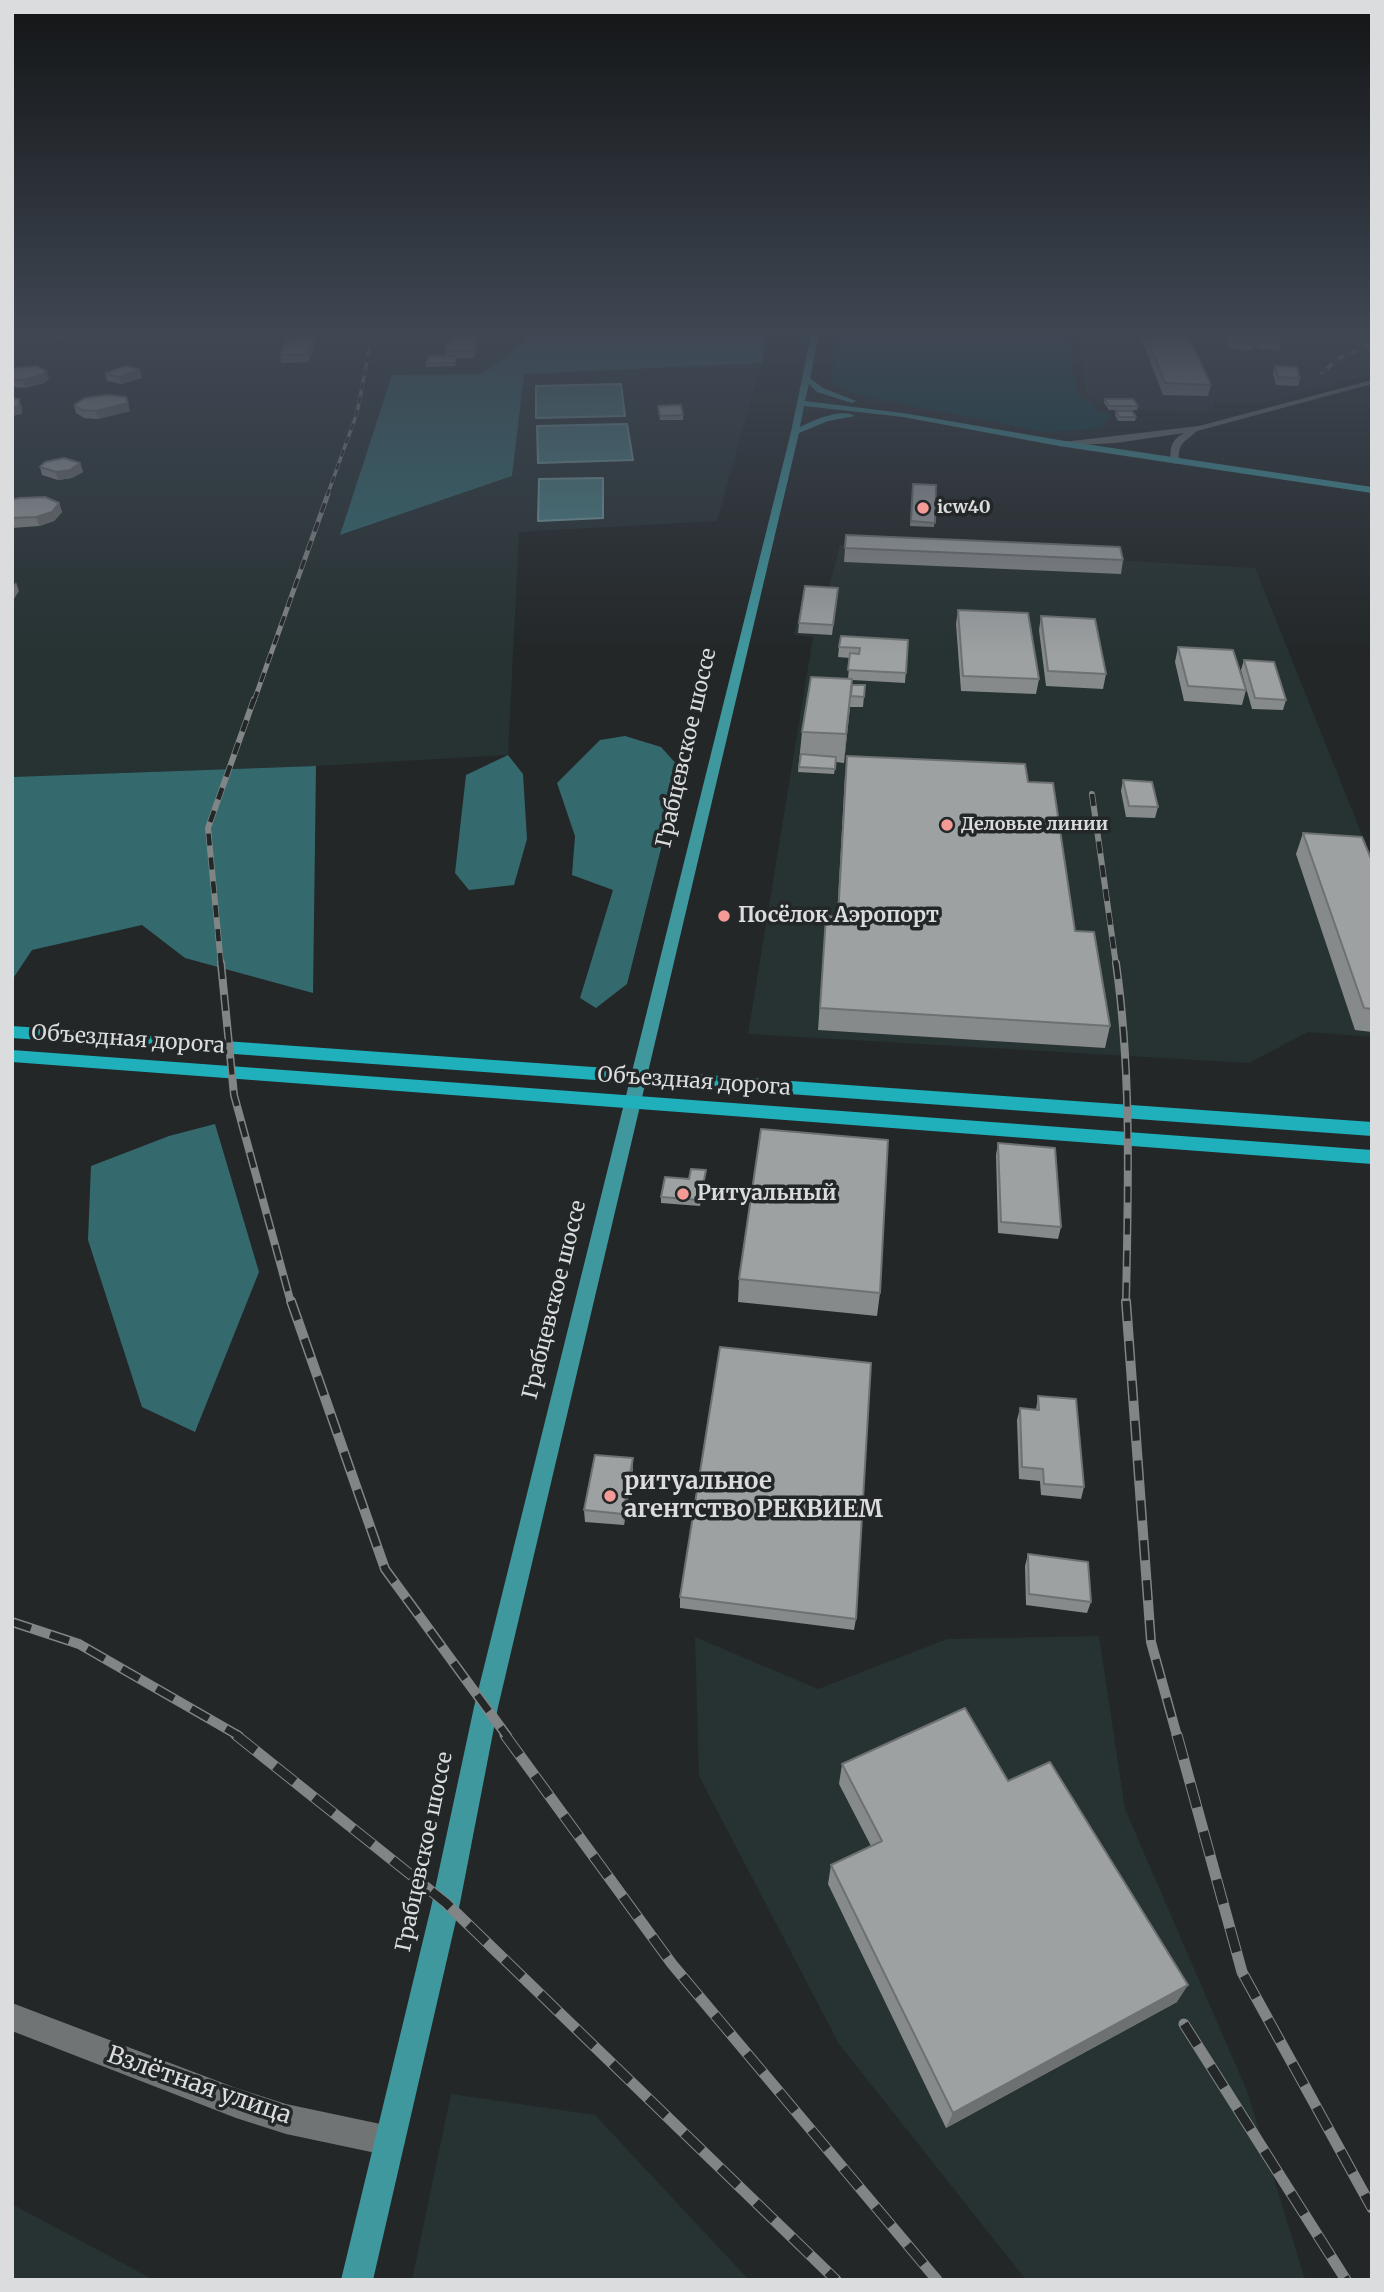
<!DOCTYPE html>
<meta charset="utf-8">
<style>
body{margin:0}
#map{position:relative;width:1384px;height:2292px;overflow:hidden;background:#232728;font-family:Merriweather,serif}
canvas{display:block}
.frame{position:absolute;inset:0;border:14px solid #dadcdd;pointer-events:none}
</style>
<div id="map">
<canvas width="1384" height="2292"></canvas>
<div class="frame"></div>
</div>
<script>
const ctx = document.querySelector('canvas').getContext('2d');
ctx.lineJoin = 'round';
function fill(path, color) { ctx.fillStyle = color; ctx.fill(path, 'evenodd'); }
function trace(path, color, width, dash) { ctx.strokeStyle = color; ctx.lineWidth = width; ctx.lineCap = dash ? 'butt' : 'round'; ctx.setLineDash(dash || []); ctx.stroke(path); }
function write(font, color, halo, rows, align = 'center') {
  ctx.font = font + ' Merriweather,serif'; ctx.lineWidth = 7; ctx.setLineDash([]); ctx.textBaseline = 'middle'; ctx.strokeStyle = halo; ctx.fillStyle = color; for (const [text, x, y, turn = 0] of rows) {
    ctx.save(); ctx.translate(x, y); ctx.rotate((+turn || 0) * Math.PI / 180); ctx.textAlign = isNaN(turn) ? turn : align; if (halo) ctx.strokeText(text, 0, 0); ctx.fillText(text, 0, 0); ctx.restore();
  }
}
const built = new Path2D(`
 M12,335H526V343L482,374L392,375L341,535L512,476L523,374L761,363L717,521L519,532L508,755L316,766L12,777Z
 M1076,335H1372V374L1264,403H1213L1215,411L1109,410L1104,402L1087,394Z
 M840,545L1255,568L1372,860V1037L1308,1032L1249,1063L748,1034L813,637L794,635L804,592L828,591Z
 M1099,1636L1125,1809L1247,2091L1305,2280H1026L839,2044L699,1776L695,1637L818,1689L947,1639Z
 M451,2094L595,2115L749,2280H412Z
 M12,2204L154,2280H12Z`);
const green = new Path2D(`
 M840,335H1066L1078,396L1093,404L1097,413L1112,414L1100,428L1045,432L856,395L830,382Z`);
const forest = new Path2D(`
 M526,335H767L761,363L524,374L512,476L340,535L392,375L482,374L525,343Z
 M625,736L661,747L681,769L627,984L596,1008L580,998L613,890L572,875L575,836L557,783L600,740Z
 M508,755L523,774L527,839L514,885L469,890L455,873L466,775Z
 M316,766L313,993L185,958L142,925L32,950L12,980V777Z
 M215,1124L259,1272L195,1432L142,1407L88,1240L91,1166L169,1136Z`);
const water = new Path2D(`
 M621,384L625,416L536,418V386Z
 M627,424L633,460L538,463L537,426Z
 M603,478V518L538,521L539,479Z`);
const minor = new Path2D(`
 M1372,380V384L1197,431C1186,441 1177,443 1179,461L1175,464L1171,461C1169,448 1172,439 1184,433L1116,443L1059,446L1055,443L1199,426Z
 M12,2003L236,2088L286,2104L390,2126L401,2130L405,2141L401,2152L390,2156L286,2134L236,2118L12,2031Z`);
const major = new Path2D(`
 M811,335H819L810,378L823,388L856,401L852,403L817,392L809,384L805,401L903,413L1059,440L1372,487V493L1059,446L903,417L804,406L800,427C815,420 840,408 855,416L828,421L799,433L498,1707L460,1903L373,2280H341L432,1903L474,1707L791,432Z`);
const highway = new Path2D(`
 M12,1026L1372,1122V1136L12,1038Z
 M12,1050L1372,1150V1164L12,1062Z`);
const railFar5 = new Path2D(`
 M1322,373L1339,358L1372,344
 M327,496L357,413L372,335`);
const railFar4 = new Path2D(`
 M254,701L328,494`);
const railFar3 = new Path2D(`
 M1092,794L1116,965
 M221,965L208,828L254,699`);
const railFar2 = new Path2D(`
 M221,963L234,1095L291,1303
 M1116,963C1132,1076 1128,1189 1126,1303`);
const railFar1 = new Path2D(`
 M291,1301L385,1569L507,1736
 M1126,1301L1151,1642L1177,1736
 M12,1622L79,1644L239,1736`);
const rail = new Path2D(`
 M236,1735L446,1903L836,2280
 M505,1735L672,1964L937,2280
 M1177,1735L1242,1972L1372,2208
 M1184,2024L1346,2280`);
const wall = new Path2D(`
 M37,335H78L64,339L38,336Z
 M140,335H168L161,337Z
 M290,335H316L317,341L308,362L281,363L280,355Z
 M1140,335H1186L1211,385L1208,396L1163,395Z
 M1224,335H1250L1253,342L1252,350L1230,349Z
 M1252,335H1277L1281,343L1279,350L1258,349Z
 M480,340L474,358H457L455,366L426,367V363L446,356L445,351Z
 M1275,366L1300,378L1298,386L1276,385L1273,373Z
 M12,368L46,371L49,379L44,383L25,388L12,387Z
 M105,373L142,378L121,384L107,381Z
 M1105,399L1138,406L1137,410H1109L1104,403Z
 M74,405L130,411L98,419L84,418L76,413Z
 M658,406L683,415V420H660Z
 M1116,411L1136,417L1135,421H1118L1115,415Z
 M80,463L83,472L72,478L58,480L42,475L40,467Z
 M913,484L936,485L934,527L910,526Z
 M12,500L59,503L62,512L54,521L39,526L12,528Z
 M846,535L1123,560L1121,574L844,562Z
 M838,588L832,635L798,633L799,623Z
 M958,610L1039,679L1036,694L961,691L956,624Z
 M1041,616L1106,674L1103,689L1046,686L1039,630Z
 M908,640L905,683L852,680V685H865L863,707H850L844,763L836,762L834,774L798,772L802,732L848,679L850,658L838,657L839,647Z
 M1178,647L1246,690L1242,705L1184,701L1175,662Z
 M1244,660L1286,700L1283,710L1252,709L1241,670Z
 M845,776L1075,931L1110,1026L1105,1048L818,1030L826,916L837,917Z
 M1123,780L1158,807L1155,818L1126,817L1121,791Z
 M1303,833L1372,861V1032L1355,1030L1296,854Z
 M998,1143L1061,1227L1058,1239L998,1233L996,1155Z
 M706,1170L700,1206L661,1203V1197Z
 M739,1279L880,1293L877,1316L738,1302Z
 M1038,1396L1084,1487L1081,1499L1041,1495L1040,1481L1019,1479L1017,1420L1020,1408L1036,1410Z
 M633,1458V1470L624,1525L585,1522L584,1510Z
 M1028,1554L1091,1602L1087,1613L1026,1605L1025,1566Z
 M680,1597L856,1619L854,1630L680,1608Z
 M842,1764L1008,1781L1177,2002L946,2128L828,1884L831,1865L871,1846L839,1784Z`);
const shadedWall = new Path2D(`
 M62,335H78L64,339Z
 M316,335L317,341L308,362L307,355Z
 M479,335L480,340L474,358L473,351Z
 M140,370L142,378L121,384L119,377Z
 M46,371L49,379L44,383L25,388L23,380Z
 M19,399L22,407V414L12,416V408Z
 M128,403L130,411L98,419L96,411Z
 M80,463L83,472L72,478L58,480L56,472Z
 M59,503L62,512L54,521L39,526L36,517Z
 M16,582L19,591L12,602V588Z
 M852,679L850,707L844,763L846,734Z
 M706,1170L700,1206V1200Z
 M633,1458V1470L624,1525L623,1514Z
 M1188,1985L1177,2002L946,2128L953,2113Z`);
const building = new Path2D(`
 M290,335H316L307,355H280Z
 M452,335H479L473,351H445Z
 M1144,335H1186V336L1146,335V338Z
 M1146,335L1188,336L1211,385L1165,383Z
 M1229,335H1250L1253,342L1232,341Z
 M1257,335H1277L1281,343L1260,342Z
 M429,356H457L454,363H426Z
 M37,366L46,371L42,375L23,380L12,379V368Z
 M126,366L140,370L119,377L105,373Z
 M1275,366L1297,367L1300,378L1278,377Z
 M107,395L126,397L128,403L96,411L82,410L74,405L85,398Z
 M12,398L19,399V406L12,408Z
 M1105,399H1133L1138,406H1109Z
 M681,405L683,415L660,416L658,406Z
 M1116,411H1132L1136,417H1119Z
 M64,458L80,463L70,470L56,472L40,467L45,462Z
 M913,484L936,485L935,523L911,521Z
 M45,497L59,503L52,512L36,517L12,518V500L19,498Z
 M846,535L1120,547L1123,560L845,548Z
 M805,586L838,588L833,625L799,623Z
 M958,610L1028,613L1039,679L963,676Z
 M1041,616L1095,619L1106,674L1048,671Z
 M841,636L908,640L906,673L848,670L850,653L859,654L860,648L839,647Z
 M1178,647L1233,650L1246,690L1188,686Z
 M1244,660L1274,662L1286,700L1255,698Z
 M811,677L852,679L846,734L802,732Z
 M852,685H865L864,697L851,696Z
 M801,754L836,757L835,769L799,767Z
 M847,756L1025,764L1028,782L1053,783L1075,931L1094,932L1110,1026L820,1008L826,916L838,917Z
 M1123,780L1152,782L1158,807L1129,806Z
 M1303,833L1362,837L1372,861V1009L1364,1008Z
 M761,1129L888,1140L880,1293L739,1279Z
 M998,1143L1055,1148L1061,1227L1001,1222Z
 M691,1169L706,1170L700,1200L661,1197L665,1177L689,1179Z
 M720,1347L871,1363L856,1619L680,1597Z
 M1038,1396L1076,1399L1084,1487L1044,1484L1043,1469L1022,1467L1020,1408L1039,1410Z
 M595,1455L633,1458L623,1514L584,1510Z
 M1028,1554L1088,1562L1091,1602L1029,1594Z
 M965,1708L1008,1781L1050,1762L1188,1985L953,2113L831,1865L882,1841L842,1764Z`);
const markers = [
 [923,508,7,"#f59b97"],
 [947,825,7,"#f59b97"],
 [724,916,7,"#f59b97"],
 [683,1194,7,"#f59b97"],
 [610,1496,7,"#f59b97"]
];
const farPoinames = [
 ["icw40",937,508],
 ["Деловые линии",961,825]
];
const streetNames = [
 ["Грабцевское шоссе",687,748,-77],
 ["Объездная дорога",128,1040,4],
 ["Объездная дорога",694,1082,4],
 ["Грабцевское шоссе",555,1300,-76],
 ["Грабцевское шоссе",425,1852,-78]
];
const poiNames = [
 ["Посёлок Аэропорт",738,916],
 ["Ритуальный",697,1194]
];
const nearPoinames = [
 ["ритуальное",624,1482],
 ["агентство РЕКВИЕМ",624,1510]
];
const nearStreetnames = [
 ["Взлётная улица",199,2086,19]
];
fill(built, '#273233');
fill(green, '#093b3e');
fill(forest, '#34696e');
fill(water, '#4c8186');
trace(water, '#779ca0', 2);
fill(minor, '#707474');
fill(major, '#40989f');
fill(highway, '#20b0bb');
trace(railFar5, '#828586', 3.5);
trace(railFar4, '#828586', 5);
trace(railFar3, '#828586', 6);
trace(railFar2, '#828586', 8);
trace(railFar1, '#828586', 10);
trace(rail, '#828586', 11);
trace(railFar5, '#232728', 2.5, [7]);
trace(railFar4, '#232728', 3.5, [10]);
trace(railFar3, '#232728', 4.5, [12]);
trace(railFar2, '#232728', 5, [16]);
trace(railFar1, '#232728', 7, [20]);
trace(rail, '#232728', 9, [25]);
fill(wall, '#878a8b');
fill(shadedWall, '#6e7171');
fill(building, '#9da1a2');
trace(building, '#6e7171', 2);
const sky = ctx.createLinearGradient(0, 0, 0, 656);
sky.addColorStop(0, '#131516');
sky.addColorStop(0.51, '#3f4753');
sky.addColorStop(1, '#3f475300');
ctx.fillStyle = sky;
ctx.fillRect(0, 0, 1384, 656);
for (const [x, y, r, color] of markers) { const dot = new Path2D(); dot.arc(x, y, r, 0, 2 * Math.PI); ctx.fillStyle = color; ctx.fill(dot); trace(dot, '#232728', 2.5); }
write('bold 18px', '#dadcdd', '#232728', farPoinames, 'left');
write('21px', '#dadcdd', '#232728', streetNames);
write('bold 21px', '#dadcdd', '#232728', poiNames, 'left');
write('bold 24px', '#dadcdd', '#232728', nearPoinames, 'left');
write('24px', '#dadcdd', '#232728', nearStreetnames);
</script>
